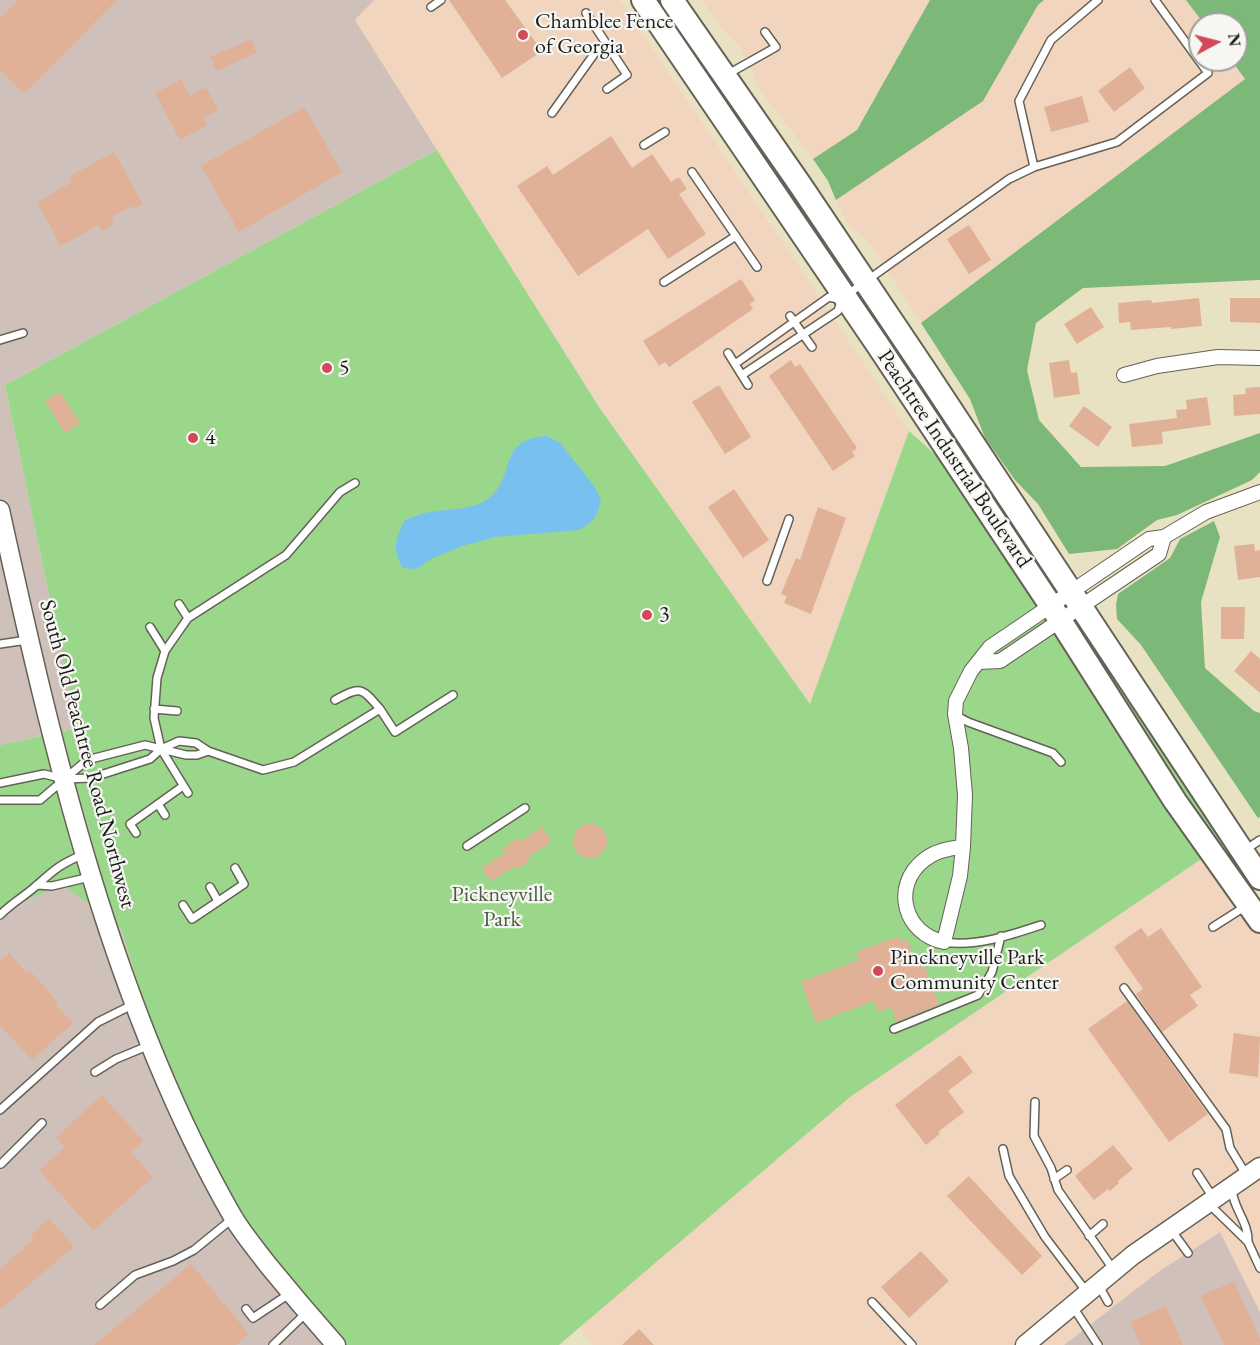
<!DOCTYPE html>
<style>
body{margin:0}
#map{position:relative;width:1260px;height:1345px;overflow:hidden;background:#e9e2c2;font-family:"EB Garamond",serif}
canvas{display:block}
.north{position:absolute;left:1188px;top:12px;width:60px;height:60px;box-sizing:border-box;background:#f6f6f2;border:2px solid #9f9f9c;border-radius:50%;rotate:83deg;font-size:16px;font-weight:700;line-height:24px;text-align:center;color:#1c1c1c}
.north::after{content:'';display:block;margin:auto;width:21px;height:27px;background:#d1495b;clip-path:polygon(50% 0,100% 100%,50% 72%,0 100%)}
</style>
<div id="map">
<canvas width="1260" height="1345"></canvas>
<div class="north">N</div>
</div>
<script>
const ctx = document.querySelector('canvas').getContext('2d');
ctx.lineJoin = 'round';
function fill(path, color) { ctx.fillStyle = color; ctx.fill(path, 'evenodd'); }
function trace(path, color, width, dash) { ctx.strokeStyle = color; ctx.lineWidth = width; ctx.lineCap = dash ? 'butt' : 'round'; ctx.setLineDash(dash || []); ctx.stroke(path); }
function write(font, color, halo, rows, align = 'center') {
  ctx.font = font + ' "EB Garamond",serif'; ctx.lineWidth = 4.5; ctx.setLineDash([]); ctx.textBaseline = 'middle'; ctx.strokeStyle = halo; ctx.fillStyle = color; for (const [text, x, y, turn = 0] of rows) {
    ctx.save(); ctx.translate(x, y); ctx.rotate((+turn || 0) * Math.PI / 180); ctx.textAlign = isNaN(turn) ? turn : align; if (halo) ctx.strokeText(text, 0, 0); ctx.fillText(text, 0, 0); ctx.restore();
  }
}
const built = new Path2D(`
 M374,0H620L909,431L811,705L597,404L355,20Z
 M702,0H930L857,130L813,159L760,90L738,44L722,30Z
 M1044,0H1186L1204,24H1200V60H1231L1245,79L921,323L869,242L848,224L836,200L982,101L1038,5Z
 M1225,843L1260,912V1312L1220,1232L1158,1272L1064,1345H593L579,1327L850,1097Z`);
const industrial = new Path2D(`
 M0,0H374L355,20L437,150L5,385L77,728L0,745Z
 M63,885L121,929L149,1020L344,1345H0V911Z
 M1220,1232L1260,1312V1345H1064L1158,1272Z`);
const green = new Path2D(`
 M437,150L599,407L810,704L909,431L1023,533L1225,843L850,1097L559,1345H344L253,1234L226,1189L201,1139L149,1020L121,929L63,885L0,911V745L77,728L5,385Z`);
const forest = new Path2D(`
 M930,0H1044L1038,5L983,101L836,200L828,181L813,159L857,130Z
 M1186,0H1260V280L1083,288L1036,323L1027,370L1039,420L1081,467L1165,466L1260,433V472L1252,480L1177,515L1157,520L1117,549L1069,554L1038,504L1015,480L985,438L970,399L921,323L1245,79L1231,60H1236V24H1204Z
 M1214,521L1220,537L1201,602L1205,668L1254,711L1260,713V817L1258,818L1141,645L1117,619L1116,605L1118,594L1170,558L1180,539Z`);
const water = new Path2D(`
 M547,436L560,443L594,486L601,500C597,516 594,523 579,530L495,537L462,546L431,559L417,569L403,568C392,550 395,539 405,520C414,517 422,513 431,512C451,508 473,511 489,498C518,475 495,440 547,436Z`);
const building = new Path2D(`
 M18,0H117L24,94L0,70V18Z
 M449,0H505L542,51L502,78Z
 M251,39L257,53L216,71L210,57Z
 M1130,67L1145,88L1114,112L1098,91Z
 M181,79L190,96L206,87L218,110L203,118L207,125L180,140L155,93Z
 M1082,96L1089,122L1051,132L1044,107Z
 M304,107L342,172L239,232L201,166Z
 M611,136L632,168L652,154L671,182L679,177L687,189L679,194L706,234L668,259L648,229L578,276L517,186L547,166L553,175Z
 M114,152L143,204L133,209L131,206L111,218L114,224L102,231L98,225L61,246L37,202L72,182L69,177Z
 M969,225L991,260L969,274L947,239Z
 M741,279L755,300L750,304L753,309L669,367L665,362L659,366L643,341Z
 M1199,298L1202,326L1171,329V327L1131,330L1130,322L1119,323L1118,303L1151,300L1152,303Z
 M1230,298H1260V323L1230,322Z
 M1091,307L1104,327L1077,344L1064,324Z
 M791,360L795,367L800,364L857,448L852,452L855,456L833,471L769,376Z
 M1069,360L1071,373L1077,372L1080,394L1054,398L1049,363Z
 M719,385L751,437L725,454L692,402Z
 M1260,387V414L1234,416L1233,395L1246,394L1245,388Z
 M60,392L80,423L65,433L45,401Z
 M1207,397L1211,425L1162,432L1163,444L1132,447L1129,424L1177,418L1176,410L1187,409L1186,400Z
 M1084,406L1112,427L1098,447L1069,426Z
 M734,489L769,540L743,558L708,507Z
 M818,507L846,518L811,614L784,603L787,596L781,594L796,558L800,560Z
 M1254,544L1255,551L1260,550V577L1238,580L1234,546Z
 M1221,607H1245L1244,639H1221Z
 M1251,651L1260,659V693L1234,671Z
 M573 841a17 17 0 1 1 34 0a17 17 0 1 1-34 0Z
 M542,827L551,842L528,857L529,861L516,870L514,867L491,881L482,868L505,853L502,849L518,838L520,842Z
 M1141,928L1148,937L1161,928L1202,987L1190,995L1198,1006L1162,1032L1136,994L1143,989L1114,947Z
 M899,936L901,942L907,939L914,957L920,954L939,1005L896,1022L891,1007L878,1012L874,1001L816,1023L801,982L859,960L856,952Z
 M9,953L27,973L30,971L58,1002L55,1004L73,1023L32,1060L0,1025V961Z
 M1127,1001L1208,1114L1169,1142L1088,1029Z
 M1234,1033L1260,1037L1258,1077L1229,1073Z
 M960,1055L973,1072L948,1091L964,1112L938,1132L940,1134L926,1145L895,1105Z
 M102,1095L143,1141L131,1152L153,1177L93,1231L39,1170L65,1147L56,1137Z
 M1113,1145L1133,1169L1118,1181L1119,1183L1110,1191L1108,1189L1094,1200L1075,1176Z
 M969,1176L1042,1256L1022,1275L947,1196Z
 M49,1218L74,1246L0,1310V1269L34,1239L30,1235Z
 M921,1251L949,1281L909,1318L881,1287Z
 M191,1264L249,1334L236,1345H94Z
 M1234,1281L1260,1339V1345H1224L1201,1296Z
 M1166,1306L1183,1345H1140L1130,1322Z
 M639,1329L654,1345H622Z`);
const service = new Path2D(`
 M431,7L441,0
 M586,13L627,75L607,89
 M728,74L776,47L765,32
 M552,113L597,50L607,44
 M644,145L665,132
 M1034,167L1019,101L1051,40L1098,0
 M692,172L757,267
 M664,282L736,236
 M848,294L1009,179L1034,167L1117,142L1208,73L1155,0
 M790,316L812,347
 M0,340L23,333
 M728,353L748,385
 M735,364L829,297L838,299
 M742,375L838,311L841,301
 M767,581L789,519
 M179,604L188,618
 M150,627L165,651
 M0,644L27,640
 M154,709L177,711
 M380,709L395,732L453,695
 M955,715L968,722L1053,753L1061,762
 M0,783L44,774L64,779L91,778L150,759L161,749L179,741L196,743L208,751L263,770L294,762L380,709C361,687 361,686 335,700
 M188,793L161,749L154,718L157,678L165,651L188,618L286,555L340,492L355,483
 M0,800H40L87,760L145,745L186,755H197L208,751
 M158,804L165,815
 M136,833L130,824L183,786
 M467,846L525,808
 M1245,850L1260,840
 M37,885L52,886L90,877
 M210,887L218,901
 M183,905L192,919L244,884L235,868
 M0,915C12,903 25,896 37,885C56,868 61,864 84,854
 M1213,927L1246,906
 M944,942C976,947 1011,935 1041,925
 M1124,988L1226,1129L1230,1148L1247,1176
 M894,1029L978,995L992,972L1001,936
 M95,1072L116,1059L150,1045
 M1035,1102L1034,1136L1051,1168L1058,1190L1113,1269
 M0,1110L98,1022L134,1004
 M1003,1149L1009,1176L1045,1237L1086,1291
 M1,1164L42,1123
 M1197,1173L1214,1199
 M1054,1179L1067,1170
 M1232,1188C1232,1207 1249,1222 1248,1242
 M1210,1205L1248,1242L1260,1268
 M1172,1231L1188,1253
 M1089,1236L1103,1224
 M1098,1284L1108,1302
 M872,1302L912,1345
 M100,1305L135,1275L173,1261L194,1250L232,1219
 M1073,1307L1098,1345
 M246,1309L253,1318L289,1294
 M273,1345L307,1312`);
const minor = new Path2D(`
 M1124,375L1157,366L1218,357L1260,358
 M979,662L1000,661L1159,554L1164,537
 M963,847C949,848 935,851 924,860C891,886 904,934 944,942L960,876L963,847L965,795L961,748L955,714L956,701L971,671L990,647L1149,539L1164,537L1206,512L1260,492`);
const tertiary = new Path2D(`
 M0,510C52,747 111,1005 233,1217C243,1234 256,1249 268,1265C290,1292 313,1319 336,1345
 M1025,1345L1133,1255L1260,1167`);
const trunk = new Path2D(`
 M643,0L877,344L1051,606L1175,801L1260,921
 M672,0L801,186L924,369L1260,878`);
const markers = [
 [523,35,6,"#d1495b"],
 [327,368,6,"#d1495b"],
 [193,438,6,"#d1495b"],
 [647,615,6,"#d1495b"],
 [878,971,6,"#d1495b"]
];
const poiNames = [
 ["Chamblee Fence",535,22],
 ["of Georgia",535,47],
 ["5",339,368],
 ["4",205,438],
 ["3",659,615],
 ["Pinckneyville Park",890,958],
 ["Community Center",890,983]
];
const streetNames = [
 ["Peachtree Industrial Boulevard",954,459,56],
 ["South Old Peachtree Road Northwest",87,754,75]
];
const parkNames = [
 ["Pickneyville",502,895],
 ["Park",502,920]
];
fill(built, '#f2d5be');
fill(industrial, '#cfc1ba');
fill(green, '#9bd78b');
fill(forest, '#7cb877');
fill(water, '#77c0f0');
fill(building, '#e0b196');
trace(service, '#646156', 10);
trace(minor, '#646156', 16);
trace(tertiary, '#646156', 21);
trace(trunk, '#646156', 26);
trace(service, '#fff', 7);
trace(minor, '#fff', 14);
trace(tertiary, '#fff', 18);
trace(trunk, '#fff', 22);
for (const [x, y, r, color] of markers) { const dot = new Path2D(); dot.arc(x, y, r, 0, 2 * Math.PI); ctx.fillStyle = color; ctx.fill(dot); trace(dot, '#f6f6f2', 2); }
write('22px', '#1c1c1c', '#f6f6f2', poiNames, 'left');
write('22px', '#1c1c1c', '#f6f6f2', streetNames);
write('22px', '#485d43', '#f6f6f2', parkNames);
</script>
